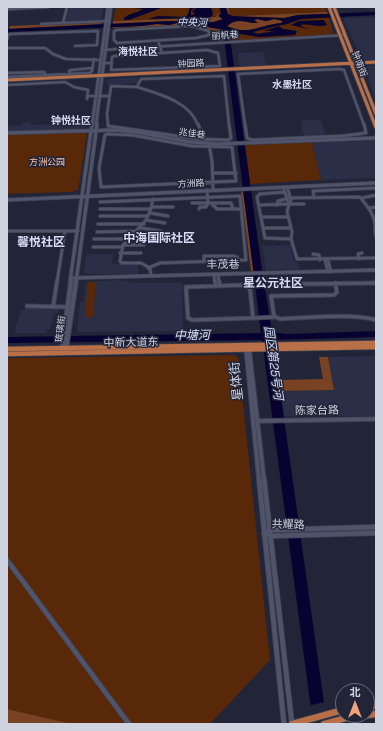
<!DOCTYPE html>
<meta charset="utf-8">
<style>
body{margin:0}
#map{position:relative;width:383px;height:731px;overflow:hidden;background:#222538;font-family:"Space Grotesk","Noto Sans SC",sans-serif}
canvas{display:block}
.frame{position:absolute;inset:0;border:8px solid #cfd2df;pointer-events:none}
.north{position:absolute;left:335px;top:683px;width:40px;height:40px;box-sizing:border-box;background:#222538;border:1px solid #676a7b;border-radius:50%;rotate:0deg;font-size:11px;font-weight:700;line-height:16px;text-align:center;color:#cfd2df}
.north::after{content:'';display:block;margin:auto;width:14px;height:18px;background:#f0a279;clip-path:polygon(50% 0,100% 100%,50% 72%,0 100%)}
</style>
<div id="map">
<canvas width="383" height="731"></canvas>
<div class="frame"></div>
<div class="north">北</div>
</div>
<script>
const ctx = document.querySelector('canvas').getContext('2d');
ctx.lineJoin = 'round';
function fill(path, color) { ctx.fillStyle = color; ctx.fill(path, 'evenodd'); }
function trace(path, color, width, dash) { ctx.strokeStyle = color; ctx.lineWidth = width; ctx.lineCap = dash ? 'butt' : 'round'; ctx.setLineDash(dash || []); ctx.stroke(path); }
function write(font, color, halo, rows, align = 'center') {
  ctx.font = font + ' "Space Grotesk","Noto Sans SC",sans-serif'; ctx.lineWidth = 3; ctx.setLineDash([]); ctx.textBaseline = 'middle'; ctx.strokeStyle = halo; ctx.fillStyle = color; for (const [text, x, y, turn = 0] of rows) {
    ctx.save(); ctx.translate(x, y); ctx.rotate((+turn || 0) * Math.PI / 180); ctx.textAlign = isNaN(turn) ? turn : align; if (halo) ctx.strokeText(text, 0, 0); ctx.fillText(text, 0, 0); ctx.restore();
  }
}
const built = new Path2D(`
 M102,7L104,8L101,20L66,21L69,8Z
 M376,17V60H362L343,18Z
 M263,52L266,65L240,67L238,53Z
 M366,66H376V100L364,68Z
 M137,77L138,83L107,85L108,80L110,79Z
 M73,118H88L87,126L82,129L7,132V126H12V125L21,126L22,123L31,122V125L53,124V121H61V123L68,122L72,120Z
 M301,120H321L326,136L305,137L301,128H303Z
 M370,141H374L376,145V178L321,180L312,142Z
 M290,245L294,262H298L300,269L266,270L262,246Z
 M87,254H113L112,264L138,263V274H88L84,272L85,257L87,256Z
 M118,280L138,283H182L183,331L77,332L80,303L84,301L86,282Z
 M27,308H59L58,313H54L50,329H46V333H14L21,310Z
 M376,356V416H284L281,391L334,390L328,357Z`);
const green = new Path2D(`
 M116,7H324L327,12L113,21Z
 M329,17L333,34L230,41V36C240,30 249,37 260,37C271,37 283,35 295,35L297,31L284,29L258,34L253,32L276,26L288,24L302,19Z
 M83,132L87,134L78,190L72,192L7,194V135Z
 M312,142L321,180L250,184L245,145Z
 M88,282H96L93,317H85Z
 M234,355L238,357L270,660L210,724H72L7,709V358Z`);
const forest = new Path2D(`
 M226,7H228L229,14L236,16L327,12L328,14L297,15L285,18L235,17L228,14Z
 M218,13L220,14V17L223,19L213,22L170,21L113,24V21L216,17Z
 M257,19L266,21L274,19L283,21L281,23C261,25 247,36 227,26C237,17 246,23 257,23L254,20Z
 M100,22L101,24L9,29L10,26Z
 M177,23H198L211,28L224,29L229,32L224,36V42H219L215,31L194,25L112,28V27L142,26L157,24L169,25Z
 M243,191L254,271H251L241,192Z
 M319,357H328L334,390L281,391L279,380L323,379Z
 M7,709L72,724H7Z`);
const water = new Path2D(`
 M124,7H164L129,20H124V18C130,13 137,13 143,9Z
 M190,7H195L191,11V15L195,14L192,11L198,7H211L213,14L211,17L190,18V15L189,18L148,19L158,16L186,17L188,14Z
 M219,7H226L228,14L234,16L284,18L298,15L376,12V15L301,19L287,24L276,26L253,32L258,34L275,31H263L279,26L283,29L297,31L295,35L259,37L240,34L230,37L262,270L272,332L286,334L376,331V337L273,340L327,724H313L262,340L7,343V337L261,333L224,38L228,31L208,27L199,23H177L169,25L157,24L141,26L7,32V29L170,21L214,22L223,19L218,16L221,13ZM257,19L266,21L275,19L283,21L281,23C260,25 248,36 227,26C239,16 247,24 258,23L254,20Z
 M324,20L327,25C316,28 311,23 300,25L305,28L310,29H308L291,25L299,21Z`);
const pier = new Path2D(`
 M325,702L328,724H311V705Z`);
const minorFar2 = new Path2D(`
 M41,24L63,23
 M192,26L209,31V35L196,38L117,43L114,40V31L116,30Z
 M7,40L8,35L11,34L98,31L97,45L75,46
 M158,40L162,53
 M7,48H45L53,54L66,59L101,60
 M207,50L218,53L220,66L111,70L112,57L115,56Z
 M103,63H112
 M7,73L44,72L46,75
 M70,74L69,71L72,70L92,68
 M7,77L90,73L92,71L94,59
 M7,85L65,82L74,87L88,90L87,99
 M137,87C159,94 189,101 198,125
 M137,87L141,79L224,76L229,125
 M87,96H96
 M99,96H110
 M108,125L107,114L111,86L137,87
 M245,125L238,74L339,69L344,70L364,125`);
const minorFar1 = new Path2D(`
 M108,124V126L198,139L228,140L231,138L229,124
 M198,124L200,129L199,132L202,134
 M245,124L247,138L252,140L342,136L366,133L364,124
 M107,134L132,135L192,146L232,147L236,181L101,187L99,168L105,135Z
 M209,144L212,161L213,188
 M212,173H236
 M283,187L289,204
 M287,187L291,200L287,211L292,232L291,239L297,259L376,258
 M285,192L260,194L257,197L265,238L291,239
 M286,198L360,197C366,205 374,213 375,224C375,228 375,232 376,237
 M314,198L313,191L376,188
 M362,198L376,195
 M100,202L240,196L246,260L160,263L148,268
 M192,203H209
 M211,203H231L233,209H217Z
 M289,204H304
 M260,205L289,204
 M277,205L278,201L286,199
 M152,207H173
 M369,208L376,207
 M100,209H151
 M199,209L200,207H206L208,203L207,190
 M233,209H242
 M150,213L168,216
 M100,216H148
 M261,217H288
 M146,220L165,223
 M98,224H144
 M141,228L161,231
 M263,228H290
 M7,231H78
 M97,232L137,231
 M133,235L155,238
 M94,239H128
 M123,245H144
 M93,247H122
 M120,253H141
 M313,254L319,255L320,260
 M359,259L358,254L362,253
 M325,260L328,272
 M328,260L331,272
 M204,261V256H233L237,257L238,260
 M214,275L215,282
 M218,275L219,282
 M151,276L150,268L141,263H122L120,261L123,245L146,220L151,209L153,199
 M57,282L65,231`);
const minor = new Path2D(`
 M215,281L216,286
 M219,281L220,286
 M335,283L337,292L334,295L271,296L274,316L280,319C305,318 354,313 376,320
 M300,284L376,283
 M244,285L250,289L253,318L192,320L188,318L186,287Z
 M27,306L67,307
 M53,307L57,281
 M254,318L275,317`);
const tertiaryFar3 = new Path2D(`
 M67,7L63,23L109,21
 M102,50L345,35`);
const tertiaryFar2 = new Path2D(`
 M7,133L115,130L137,132L190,142L218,144L376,138
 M71,278L376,270`);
const tertiaryFar1 = new Path2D(`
 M246,348L259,480
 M249,348L264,480
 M258,421L376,419`);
const tertiary = new Path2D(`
 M259,479L284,724
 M264,479L292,724
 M264,533L271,530L376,527
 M264,533L271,536L376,533
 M7,560L129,724`);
const secondaryFar2 = new Path2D(`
 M7,9L48,7
 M92,125L108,7
 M96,125L111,7`);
const secondaryFar1 = new Path2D(`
 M7,200L376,183
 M70,282L92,124
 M76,282L97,124`);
const secondary = new Path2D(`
 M66,349L76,281
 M62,351L71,281`);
const primaryFar3 = new Path2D(`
 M329,7L375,125
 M334,7L376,114
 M7,80L376,62`);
const primaryFar2 = new Path2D(`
 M375,124L376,127`);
const primaryFar1 = new Path2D(`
 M7,349L376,343
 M7,354L376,347`);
const primary = new Path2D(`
 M367,706L376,705
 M292,724L343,710
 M324,724L346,718L376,714`);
const farStreetnames = [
 ["丽帆巷",225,36,-4],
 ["钟园路",191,64,-3],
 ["钟南街",359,64,69],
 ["兆佳巷",192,134,8],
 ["方洲路",191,184,-3],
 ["琉璃街",61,329,-83]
];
const farParknames = [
 ["方洲公园",47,163]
];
const farWaternames = [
 ["中央河",192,23,2]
];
const farNeighbourhoodnames = [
 ["海悦社区",138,52],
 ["水墨社区",292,85],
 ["钟悦社区",71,121]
];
const streetNames = [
 ["丰茂巷",223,265,-1],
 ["中新大道东",131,343,-1],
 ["陈家台路",317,411,-1],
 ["共耀路",288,525,2]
];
const neighbourhoodNames = [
 ["中海国际社区",159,239],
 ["馨悦社区",41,243],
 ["星公元社区",273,284]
];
const waterNames = [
 ["中塘河",192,336,-1],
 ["园区第25号河",273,363,82]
];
const nearStreetnames = [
 ["星体街",237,381,-96]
];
fill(built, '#2a2e47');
fill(green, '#582808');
fill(forest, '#794222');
fill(water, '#080231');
fill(pier, '#222538');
trace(minorFar2, '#3f4151', 3.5);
trace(minorFar1, '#3f4151', 4);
trace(minor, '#3f4151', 5);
trace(tertiaryFar3, '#3f4151', 3.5);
trace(tertiaryFar2, '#3f4151', 4.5);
trace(tertiaryFar1, '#3f4151', 5.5);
trace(tertiary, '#3f4151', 6);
trace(secondaryFar2, '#3f4151', 4);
trace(secondaryFar1, '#3f4151', 4.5);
trace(secondary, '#3f4151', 6);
trace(primaryFar3, '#3f4151', 4.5);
trace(primaryFar2, '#3f4151', 5);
trace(primaryFar1, '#3f4151', 6);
trace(primary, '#3f4151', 8);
trace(minorFar2, '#50546a', 2);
trace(minorFar1, '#50546a', 2.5);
trace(minor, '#50546a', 3);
trace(tertiaryFar3, '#50546a', 2);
trace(tertiaryFar2, '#50546a', 3);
trace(tertiaryFar1, '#50546a', 3.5);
trace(tertiary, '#50546a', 4.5);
trace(secondaryFar2, '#50546a', 2.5);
trace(secondaryFar1, '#50546a', 3);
trace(secondary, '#50546a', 4);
trace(primaryFar3, '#b96f47', 3);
trace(primaryFar2, '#b96f47', 3.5);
trace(primaryFar1, '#b96f47', 4.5);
trace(primary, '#b96f47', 6);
write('9px', '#cfd2df', '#222538', farStreetnames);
write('9px', '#f9c5a9', '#222538', farParknames);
write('italic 10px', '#d6ddff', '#222538', farWaternames);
write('bold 10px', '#d6dbf5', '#222538', farNeighbourhoodnames);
write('11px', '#cfd2df', '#222538', streetNames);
write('bold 12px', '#d6dbf5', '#222538', neighbourhoodNames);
write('italic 12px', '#d6ddff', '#222538', waterNames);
write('13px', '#cfd2df', '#222538', nearStreetnames);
</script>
